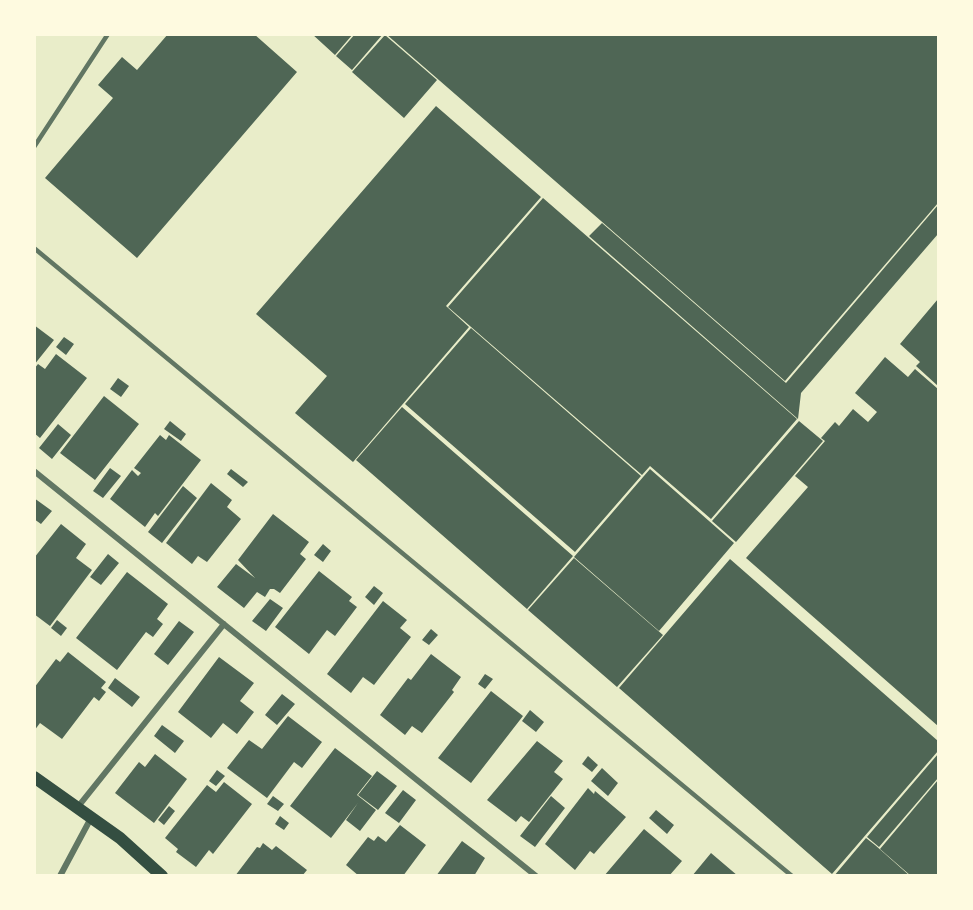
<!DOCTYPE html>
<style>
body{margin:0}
#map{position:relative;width:973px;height:910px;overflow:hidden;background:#e9edc9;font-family:"Nunito Sans",sans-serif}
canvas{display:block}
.frame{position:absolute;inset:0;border:36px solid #fefae0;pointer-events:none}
</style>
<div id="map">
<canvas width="973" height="910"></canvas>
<div class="frame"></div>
</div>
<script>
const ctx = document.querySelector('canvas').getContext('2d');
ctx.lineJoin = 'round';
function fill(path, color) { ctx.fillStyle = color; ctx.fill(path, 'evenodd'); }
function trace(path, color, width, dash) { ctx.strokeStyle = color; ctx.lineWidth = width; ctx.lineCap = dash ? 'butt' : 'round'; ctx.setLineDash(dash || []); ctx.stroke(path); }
const building = new Path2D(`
 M168,34H254L297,72L137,258L45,178L113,98L98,85L122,57L137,70Z
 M312,34H353L335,55Z
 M355,34H383L352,70L336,56Z
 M386,34H938V203L785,381Z
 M385,35L437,80L404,118L352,72Z
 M436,106L541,197L446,306L469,327L353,462L295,413L327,376L256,314Z
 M543,198L797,419L711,519L650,466L642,475L448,307Z
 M938,205V234L801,393L798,419L589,236L602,223L786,383Z
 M938,299V386L916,366L920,362L900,344Z
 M34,325L54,340L34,365Z
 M471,328L641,476L575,552L405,404Z
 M64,337L74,344L66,355L56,347Z
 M56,354L87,378L40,438L34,433V369L38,364L45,369Z
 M885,357L908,377L915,369L938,389V726L746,558L808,487L795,476L825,441L821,438L835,422L839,426L853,409L868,422L877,412L855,393Z
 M118,378L129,386L121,397L110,389Z
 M104,396L139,424L95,480L60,453Z
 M402,407L573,556L527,609L356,460Z
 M170,421L186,434L181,441L164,429Z
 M799,421L823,441L736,542L712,521Z
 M58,424L71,435L52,459L39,448Z
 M160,435L166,440L169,435L201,460L158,516L155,513L145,527L110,499L132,470L138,476L141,473L134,468Z
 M110,468L121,476L103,498L93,491Z
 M231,469L248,482L243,487L227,474Z
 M650,469L734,543L659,631L574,557Z
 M211,483L232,500L227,507L241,519L207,562L198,556L192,564L166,543Z
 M183,486L197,498L162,543L148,532Z
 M34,498L52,511L41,524L34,519Z
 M273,514L309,542L300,554L306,559L280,593L274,589H270L265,597L257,592L244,608L217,587L236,564L255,578L238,560Z
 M61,524L86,544L76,558L92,570L50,626L34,614V558Z
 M323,544L331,551L323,562L314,555Z
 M108,554L119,563L101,585L90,577Z
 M574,558L663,635L617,687L528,610Z
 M730,559L938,741V751L832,874L619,688Z
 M319,571L352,597L349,601L357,607L335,636L327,630L309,654L275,627Z
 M127,572L168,604L157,619L163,624L153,637L146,632L117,670L76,638Z
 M374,586L383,593L374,605L365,597Z
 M270,599L283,608L266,631L252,621Z
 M383,601L407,620L400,628L411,637L374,685L363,677L351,693L327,674Z
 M57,620L67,628L61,636L51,628Z
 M179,621L194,632L168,665L154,654Z
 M431,629L438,635L429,645L422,640Z
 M68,652L106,682L101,688L106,692L99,701L94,697L62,739L40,723L34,731V688L56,659L60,662Z
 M431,654L461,677L452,690L454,692L422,733L412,726L405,735L380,715L408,678L411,680Z
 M219,657L254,683L240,701L254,712L237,734L223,723L211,738L178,712Z
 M485,674L493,679L485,689L478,684Z
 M115,678L140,697L132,707L108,688Z
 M491,691L523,716L471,783L438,758Z
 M282,694L295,704L277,725L265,715Z
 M530,710L544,722L536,732L522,721Z
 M288,716L322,742L302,768L294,762L267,798L227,768L249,740L262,749Z
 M162,725L184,741L175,753L154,736Z
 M537,741L563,761L554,772L563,779L529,822L521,816L516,822L487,800Z
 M335,748L372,776L357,795L376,810L360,831L346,820L358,803L331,838L290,806Z
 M155,754L187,779L154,823L115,793L139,762L145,767Z
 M938,754V778L879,847L867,837Z
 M588,756L598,765L592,772L582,764Z
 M602,768L618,783L608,796L591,781Z
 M217,770L225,776L216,786L209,781Z
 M377,771L397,786L378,810L358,795Z
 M938,780V876H911L880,849Z
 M224,782L252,804L213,854L209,850L196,867L176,852L178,849L165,838L207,785L216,792Z
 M588,788L594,794L595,791L626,817L594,854L590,851L575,870L545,844Z
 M403,790L416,800L399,823L385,813Z
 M273,796L284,804L278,811L267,804Z
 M551,796L565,808L535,847L520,836Z
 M169,806L175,811L164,825L158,820Z
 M656,810L674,825L667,834L649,818Z
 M280,816L289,823L284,830L275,824Z
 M400,825L426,845L403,876H359L346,865L368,837L374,841L378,836L386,842Z
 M644,829L682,861L669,876H604Z
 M866,838L875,845L910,876H834Z
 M462,841L485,858L474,876H436Z
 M263,843L272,850L276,846L307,870L302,876H235L257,847L260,848Z
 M711,853L738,876H692Z`);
const service = new Path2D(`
 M34,147L108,34
 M34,248L792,876`);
const minor = new Path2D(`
 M34,471L536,876
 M77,808L224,624
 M60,876L91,818`);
const secondary = new Path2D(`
 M34,777L120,838L162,876`);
fill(building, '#4f6655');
trace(service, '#617663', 4.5);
trace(minor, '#617663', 6);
trace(secondary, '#344e41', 12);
</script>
